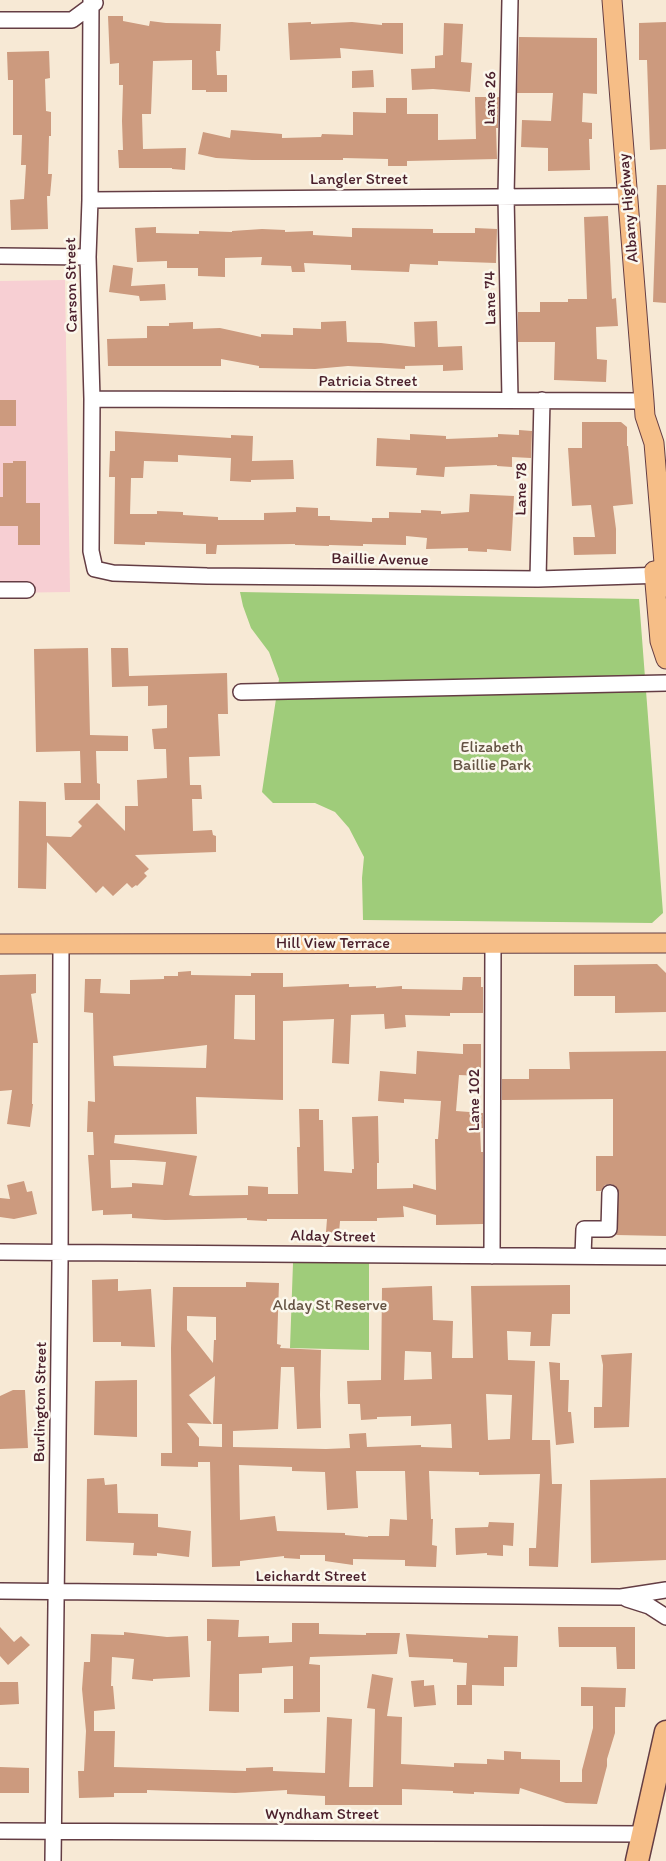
<!DOCTYPE html>
<style>
body{margin:0}
canvas{display:block;background:#f7e9d5}
</style>
<canvas width="666" height="1861"></canvas>
<script>
const ctx = document.querySelector('canvas').getContext('2d');
ctx.lineJoin = 'round';
function fill(path, color) { ctx.fillStyle = color; ctx.fill(path, 'evenodd'); }
function trace(path, color, width, dash) { ctx.strokeStyle = color; ctx.lineWidth = width; ctx.lineCap = dash ? 'butt' : 'round'; ctx.setLineDash(dash || []); ctx.stroke(path); }
function write(font, color, halo, rows, align = 'center') {
  ctx.font = font + ' Itim,sans-serif'; ctx.lineWidth = 5; ctx.setLineDash([]); ctx.textBaseline = 'middle'; ctx.strokeStyle = halo; ctx.fillStyle = color; for (const [text, x, y, turn = 0] of rows) {
    ctx.save(); ctx.translate(x, y); ctx.rotate((+turn || 0) * Math.PI / 180); ctx.textAlign = isNaN(turn) ? turn : align; if (halo) ctx.strokeText(text, 0, 0); ctx.fillText(text, 0, 0); ctx.restore();
  }
}
const built = new Path2D(`
 M65,280L70,592L0,593V281Z`);
const green = new Path2D(`
 M240,592L639,599L663,913L652,923L363,920L362,878L364,857L349,828L335,812L315,803H273L262,792L279,679L269,652L251,628L243,606Z
 M293,1263H369V1350L290,1348Z`);
const building = new Path2D(`
 M108,16H123V21L149,26L150,21L166,23L221,24L220,51H216L217,75H227V92H206V90H192V60L153,61L151,114H142L143,149L186,148L185,170L172,169V168H119L118,150H123L122,121L123,85H119V63L110,64Z
 M311,22V24L352,22L382,25V23H403V54L340,48L341,58L290,60L288,23Z
 M666,22V149L650,150L647,60H639V23Z
 M444,23L463,24L461,62L472,63L470,92L433,89L412,90L411,69L435,68V56L443,55Z
 M519,37L597,38V94L583,93L582,122L592,123V139H589L590,170L548,171V148L521,147L522,120L551,121L553,93H517Z
 M49,51L50,78L45,79L46,111L51,112V136H49L48,174H52L50,196H47L48,229L11,230L10,200L24,199L26,165H21L22,135H13V80H8L7,52Z
 M373,70L374,87L352,88V71Z
 M475,97H499L498,128H496L497,159L407,161V166H388V159L343,158V160H252L216,158L198,154L203,132L230,138L231,130L282,134V138L321,137L322,134L353,135V112L386,113V98H407V114H438V140L476,139Z
 M657,185H666V303L653,302Z
 M608,216L612,299L616,298L618,326L596,327L597,359L607,360L606,382L554,380L555,342H518V312H540V302H568V299H587L584,217Z
 M156,227V233L199,234V231L232,232V231L262,229L285,230V232L313,231V235L352,237V228L433,229V233H475V228L497,229L496,263L438,261V265L410,264L409,272L351,270V265L304,263L305,272H292L291,266L261,265L262,257L225,258V277L198,276V268H167V261L137,262L135,228Z
 M113,265L133,268L131,286L165,284L166,300L140,301L139,296L109,292Z
 M346,321L347,342L381,343L415,347L414,322L437,321L438,347L462,346L463,370L443,371V365L405,366V369L348,366L315,369L259,368V366L221,359V366H108L107,339L147,338V326H169V323L193,322V329L220,328L261,337V334L293,335V328L321,329V322Z
 M0,400H16V426H0Z
 M582,422H621L627,427V446H628L633,504L613,506L616,529V554L574,555L573,537H595L591,505L572,506L568,448H582Z
 M519,430L532,431L531,458L512,457V467L497,466V465L445,467L444,477L416,475L417,468L376,466L377,438L410,440V434L446,436V439L498,437V434L519,435Z
 M115,431L231,438V435L253,436L252,461L293,460L294,479L251,480V482L230,481L231,458L178,455V462L144,461L143,478H131L130,514H157V511L183,512V515L218,517V520H264V513L296,512V507L318,508V516H330V520L372,522V518H389V512L421,513V510L441,511V514L469,512L470,494L514,496L511,551L487,549V552L468,551V548L426,549L427,538L406,536V545L363,544V546L329,545V546L295,545V544L217,545L216,554H206V544L145,542V545L114,544L115,477H109L110,451H115Z
 M13,461H26V503H40V545H18V526H0V497H3V463H13Z
 M88,648L90,735L128,736V751H96L97,783L100,784V800H65L64,783H81L80,751L36,752L34,649Z
 M111,648H128L129,676L227,673L228,714H218L220,756L189,757L190,785H201L202,799H192L193,831L212,830L213,835L216,836V852L135,855L149,869L144,873L147,876L137,886L136,885L132,888L127,883L113,896L103,886L96,893L47,842L46,889L18,888L19,801L46,802V836L71,837L82,826L78,822L97,803L125,831V806H138L137,780L167,778L166,749H154L152,729L167,728V705L148,706V686L112,687Z
 M657,964L666,973V1012L615,1013V996H574V965Z
 M191,971V975L251,976V973H283V987L349,984V987L376,986V988L402,986V989L462,990L463,977H481V987H483V1013H450V1016L405,1015L406,1027L385,1029L384,1014L351,1015L349,1064L332,1063L334,1019L283,1021V1100L196,1097L197,1134L115,1135L114,1143L197,1156L189,1195L193,1196L248,1195V1186L268,1187V1194H298L297,1147H300L299,1109H319V1120H323L324,1171L352,1173V1169H354L352,1117L378,1116L379,1163H377V1189L413,1188V1184L436,1190L435,1139H438L441,1101L404,1099V1103L378,1101L380,1071L416,1074L417,1051L463,1054V1044H481V1076L459,1075L456,1111L483,1113V1128H480L481,1152H483V1224L436,1225V1215L403,1206L404,1217L377,1218V1221H340L339,1233L326,1232L327,1219H267V1221L247,1220V1218L165,1220L132,1218V1214L103,1215V1210L92,1211L88,1155H94L93,1132H87L88,1101L95,1102L93,1013L84,1012L85,979H101L100,993L130,994V980L164,979V976H178V972ZM235,995H255V1040L234,1039ZM207,1045L206,1068L114,1066L113,1056ZM110,1160H134L166,1162L163,1185L132,1183V1187L111,1188Z
 M36,974V993L31,994L38,1043H33L32,1104H33L30,1127L7,1124L12,1090L0,1091V975Z
 M666,1051V1236L616,1235L618,1229V1189L614,1185L610,1184L605,1185L601,1191H596V1156H613V1099L502,1100V1079H529V1069H570L569,1052Z
 M24,1181L27,1192L32,1191L37,1214L14,1219L0,1217V1198L10,1199L7,1185Z
 M118,1279V1291L151,1289L155,1347L121,1346V1342H93L92,1280Z
 M246,1282L279,1283L277,1344L281,1345L280,1348L321,1350L320,1395L321,1428L297,1429L294,1367H281L278,1429L233,1431V1447L326,1449L350,1448L349,1434L366,1433L367,1447L421,1445V1447L452,1448L451,1424L411,1426V1416L377,1417V1419L361,1420L360,1404H348L347,1381L381,1380L382,1288L432,1286L433,1320L453,1321L452,1358H473L471,1286L570,1285V1314H552L550,1346H530L531,1332L507,1331L508,1360L535,1361L532,1440H550L552,1484H562L558,1567L529,1566V1548H536L540,1474L479,1475V1472L429,1471L431,1519H433L432,1545L437,1546L436,1567L405,1566V1560L353,1559V1565L325,1561V1555H300V1559L284,1558V1556L240,1561V1566L212,1567L210,1462H198V1467L161,1466V1453H172L171,1348L173,1287H246ZM187,1316L216,1317V1340H214L213,1363L187,1330ZM405,1351L431,1352L432,1379L404,1380ZM215,1376L213,1424H222V1447L199,1446V1438L187,1423L212,1424L189,1395ZM486,1394L512,1395L510,1439L488,1440ZM239,1465L292,1467V1471L325,1472L327,1510L358,1508L356,1471H405L407,1520L390,1519L389,1536H368V1537L345,1535V1533L277,1531L275,1516L240,1520Z
 M632,1353L629,1427L594,1428V1407H602L603,1365L601,1355Z
 M549,1362L560,1363V1380H569L568,1412H571L574,1443L556,1445Z
 M137,1380V1437L94,1435L95,1381Z
 M13,1390H25L28,1448L0,1449V1396Z
 M104,1478L105,1485L117,1484L118,1513L158,1514V1527L191,1531L189,1557L157,1553V1556L133,1555L134,1543L86,1541L87,1479Z
 M666,1478V1560L591,1563L590,1480Z
 M489,1522L514,1523L513,1546L503,1545V1556L487,1555V1553L456,1555L455,1528L488,1527Z
 M207,1619L239,1620L238,1637L269,1636V1643L292,1642V1623H319V1634L366,1635V1633H400L397,1654L310,1657L309,1664L320,1665V1712L284,1713V1699H293V1666L262,1668V1673L239,1674V1712L209,1711L211,1641H207Z
 M0,1627L14,1642L21,1636L30,1645L8,1665L0,1656Z
 M558,1627H635V1669H617L616,1647H559Z
 M124,1632L167,1637L188,1636L190,1677L153,1679V1681L132,1679L134,1659L112,1657L111,1686H113L115,1709L94,1711V1731H115L114,1767L246,1771V1768L273,1767V1771L325,1773L327,1717L352,1719L349,1787H373L375,1709L367,1708L372,1674L393,1678L387,1716L402,1717L401,1764L454,1767V1763L487,1764V1759L504,1760V1751L521,1752V1759L560,1760V1782H582V1770L593,1728V1706H581V1687L626,1688L625,1707H615V1733L607,1759V1766L597,1804L566,1803L520,1788L519,1794L474,1792V1794L453,1793V1791L402,1789V1805H325V1796L287,1794V1790L235,1793L147,1790V1793H114V1797L79,1798L78,1771H84L86,1731L82,1689L84,1662H90L91,1634L124,1635Z
 M406,1634L488,1638V1635L518,1636L517,1667H504V1686L472,1685V1705H457V1685H466L467,1663L453,1662V1659L409,1657Z
 M424,1680V1686L434,1685L436,1705L414,1707L411,1681Z
 M0,1682H18L19,1704L0,1705Z
 M0,1767L29,1768V1793H0Z`);
const minor = new Path2D(`
 M91,0L90,200L88,257L92,399L91,551L95,569L113,573L207,576L538,579L665,575
 M510,0L506,196L510,399
 M0,20H72L95,3
 M90,200L628,196
 M0,256L88,257
 M92,399L644,401
 M538,579L542,400
 M0,590H27
 M241,692L666,683
 M0,1252L666,1257
 M492,1256L493,944
 M583,1256L584,1229H609L610,1193
 M0,1591L621,1597L666,1590
 M627,1599L649,1606L666,1617
 M0,1831L643,1834
 M53,1861L60,1263L61,944`);
const major = new Path2D(`
 M612,0L644,401L645,416L654,443L666,587
 M654,571L660,641L666,659
 M0,944L666,943`);
const highway = new Path2D(`
 M637,1861L666,1732`);
const streetNames = [
 ["Lane 26",491,98,-89],
 ["Langler Street",359,180],
 ["Albany Highway",629,208,-95],
 ["Carson Street",72,285,-91],
 ["Lane 74",491,298,-91],
 ["Patricia Street",368,382],
 ["Lane 78",522,489,-89],
 ["Baillie Avenue",380,560,1],
 ["Hill View Terrace",333,944],
 ["Lane 102",475,1100,-90],
 ["Alday Street",333,1237,1],
 ["Burlington Street",41,1402,-89],
 ["Leichardt Street",311,1577],
 ["Wyndham Street",322,1815]
];
const parkNames = [
 ["Elizabeth",492,748],
 ["Baillie Park",492,766],
 ["Alday St Reserve",330,1306]
];
fill(built, '#f7cfd3');
fill(green, '#9fcc7a');
fill(building, '#cc9a7e');
trace(minor, '#643d44', 18);
trace(major, '#643d44', 21);
trace(highway, '#643d44', 25);
trace(minor, '#fff', 15);
trace(major, '#f6be87', 19);
trace(highway, '#f6be87', 22);
write('16px', '#4a1f2b', '#fbf7ec', streetNames);
write('16px', '#645343', '#fbf7ec', parkNames);
</script>
